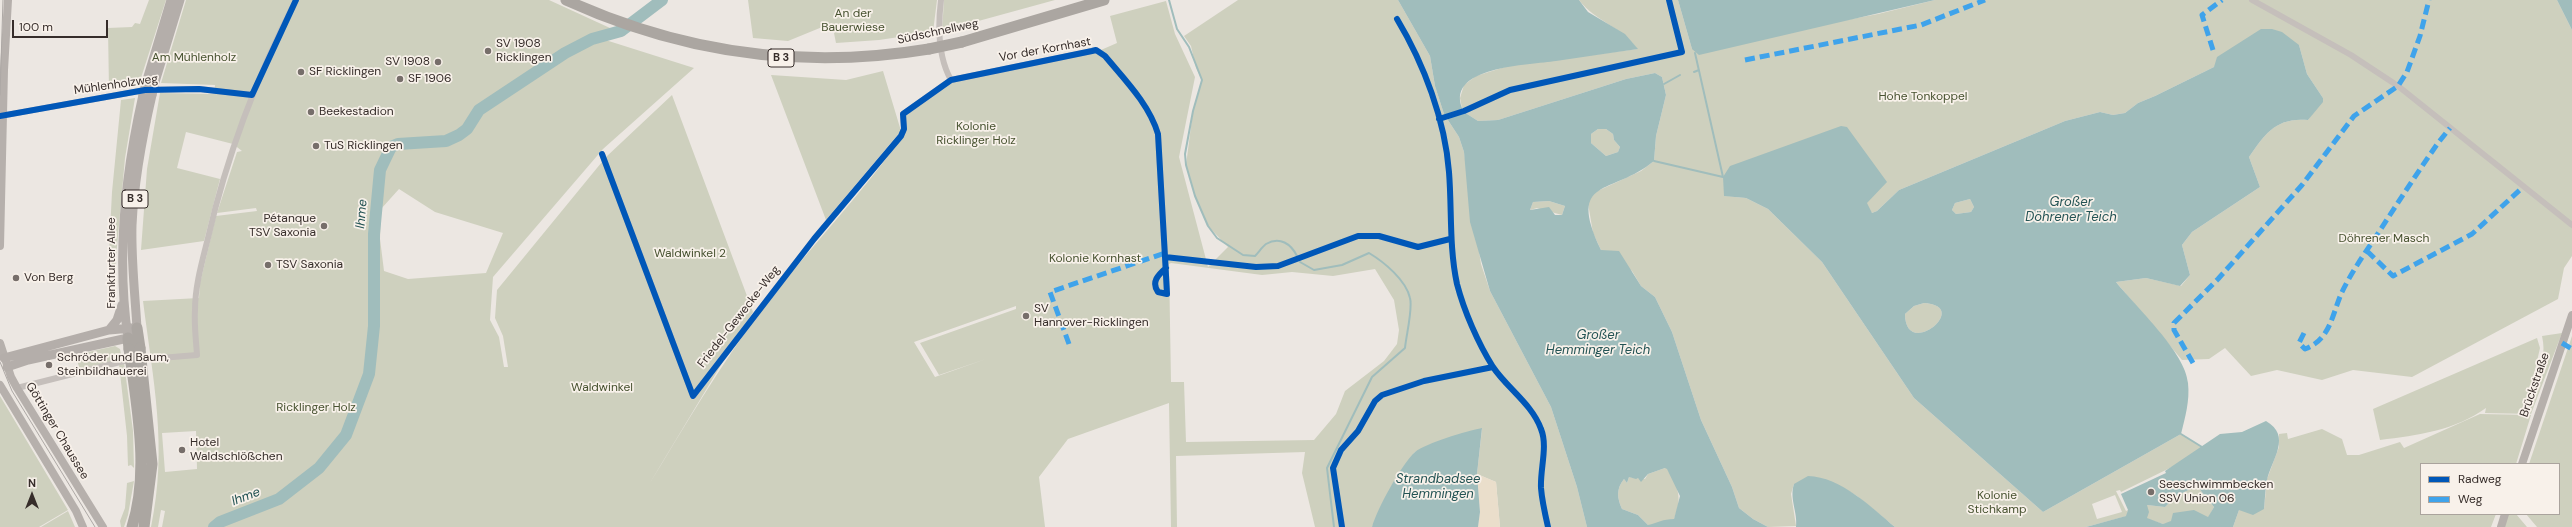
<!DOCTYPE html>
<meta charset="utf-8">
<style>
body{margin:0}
#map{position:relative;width:2572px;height:527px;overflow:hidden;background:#ece7e2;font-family:"DM Sans",sans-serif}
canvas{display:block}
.legend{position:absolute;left:2420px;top:463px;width:140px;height:52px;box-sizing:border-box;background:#f8f1ea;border:1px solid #aaa39d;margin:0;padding:5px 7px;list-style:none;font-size:12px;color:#362d2a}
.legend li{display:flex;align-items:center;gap:8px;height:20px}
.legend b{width:20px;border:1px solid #aaa39d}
.north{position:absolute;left:12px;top:475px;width:40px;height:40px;-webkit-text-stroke:3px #f8f1ea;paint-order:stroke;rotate:0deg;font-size:11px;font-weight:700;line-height:16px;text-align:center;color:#362d2a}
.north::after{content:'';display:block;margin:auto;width:14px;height:18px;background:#362d2a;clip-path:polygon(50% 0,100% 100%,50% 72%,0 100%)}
.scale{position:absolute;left:12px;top:20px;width:96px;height:18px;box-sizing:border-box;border:2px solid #362d2a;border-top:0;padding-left:5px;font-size:12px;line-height:14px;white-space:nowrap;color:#362d2a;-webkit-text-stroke:3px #f8f1ea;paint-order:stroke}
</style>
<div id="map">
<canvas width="2572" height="527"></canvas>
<ul class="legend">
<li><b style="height:5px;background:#0057b8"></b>Radweg</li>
<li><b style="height:5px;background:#3fa3eb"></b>Weg</li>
</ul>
<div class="north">N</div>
<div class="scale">100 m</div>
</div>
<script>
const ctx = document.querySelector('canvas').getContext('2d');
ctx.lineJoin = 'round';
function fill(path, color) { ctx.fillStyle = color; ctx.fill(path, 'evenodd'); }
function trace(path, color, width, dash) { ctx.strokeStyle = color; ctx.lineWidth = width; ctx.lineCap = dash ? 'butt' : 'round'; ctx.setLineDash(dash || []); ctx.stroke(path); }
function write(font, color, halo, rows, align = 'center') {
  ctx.font = font + ' "DM Sans",sans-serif'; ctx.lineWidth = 3.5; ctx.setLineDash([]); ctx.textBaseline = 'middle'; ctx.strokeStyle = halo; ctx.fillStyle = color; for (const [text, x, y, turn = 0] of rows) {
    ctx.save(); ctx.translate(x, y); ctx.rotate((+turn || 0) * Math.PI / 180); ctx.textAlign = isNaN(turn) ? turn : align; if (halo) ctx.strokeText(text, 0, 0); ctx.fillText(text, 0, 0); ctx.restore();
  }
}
const green = new Path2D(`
 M149,0H166L139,84L109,90L108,28L132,27L135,23L140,24Z
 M186,0H549L610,28L596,37L694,68L603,149L493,277L490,320L499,337L504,367H508L503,336L495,318L497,290L606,157L672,95L753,312L648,486C685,426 721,363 764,307C810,247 864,192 907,130L904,121L906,115L953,82L1094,53L1117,43L1110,16L1166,1L1175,34L1195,77L1179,157L1208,267L1228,247L1208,226L1195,196L1186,165L1193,111L1202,80L1196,68L1191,46L1184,36L1238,0H1398L1430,56L1435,86L1444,114L1459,137L1464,152L1481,264L1490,291L1551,407L1577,487L1587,527H1500L1496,482L1477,474L1482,429L1415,452L1396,478L1372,527H1315L1302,473L1305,452L1176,456L1177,527H1171L1169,403L1068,439L1039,477L1045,527H162L165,511L161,510L158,527H151C168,446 153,381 143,301L199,298L200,283L216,216L257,211L256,208L217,213L237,152L242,151L233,144L186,132L177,168L220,179L204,241L141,250L147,169L160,93L214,94L215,85L161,83ZM399,189L435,212L503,233L486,273L408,279L384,271L380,239L381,209ZM1171,263L1262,275L1292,272L1333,276L1375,269L1394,300L1399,330L1397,344L1384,361L1345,391L1336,414L1314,440L1186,442L1184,382H1171L1169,264ZM1016,306V309L920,343L939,375L986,359L935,377L914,342ZM196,431L197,469L165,472L162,433Z
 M748,0H937L933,32L879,40L836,43L832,23L788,41L753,38Z
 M944,0H1055L942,31Z
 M1579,0H1678L1692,49L1878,14L1935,0H2557L2572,30V256L2564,268L2558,299L2412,377L2353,370L2322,380L2277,370L2251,376L2225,348L2209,359L2182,360L2116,282L2146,278L2181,286L2190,275L2182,245L2192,232L2260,187L2249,157C2265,134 2276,117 2308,120L2323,98L2307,74L2299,45L2214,67L2155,96L2138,103L2125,113L2113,115L2100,112L2065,121L1899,190L1877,211L1872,213L1867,208L1866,203L1724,196L1746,198L1768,209L1822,262L1914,398L2043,512L2181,434L2202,447L2178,464L2121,492L2120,490L2116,491L2126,511L2128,510L2127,516L2086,527H1895L1857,496L1840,486L1794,484L1791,494L1796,526L1768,527L1753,519L1739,508L1732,487L1701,420L1672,332L1655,297L1641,286L1632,271L1601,250L1593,233L1588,203L1593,193L1641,171L1654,161L1656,136L1666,95L1662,77L1655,73L1626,79L1498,120L1478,121L1464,112L1462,108L1460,98L1464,85L1476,76L1508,66L1637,49C1622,27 1595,21 1579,0ZM2115,495L2122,512L2097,519L2092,504Z
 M883,71L901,131L826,220L771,75L846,80Z
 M135,98L125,158L115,269L108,270L112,192L121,100Z
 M1598,129H1606L1613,134L1614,140L1620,147L1618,152L1606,156L1591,143V134Z
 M1970,199L1974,207L1971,212L1956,214L1952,210L1955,203Z
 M1549,201L1565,206L1562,215L1537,208L1530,210L1533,202Z
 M1924,303C1973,306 1905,361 1905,314L1914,306Z
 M2562,333L2531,414L2485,413L2486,408C2454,431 2418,435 2380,440L2373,409L2537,338L2540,348L2532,383L2539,379C2541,362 2546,354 2542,336Z
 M2572,336V527H2537L2526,514H2559V464H2529Z
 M115,346L120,349L122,359L80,369L75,355Z
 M124,363L133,431L134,468L131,465L128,466L127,436L119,364Z
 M0,396L68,510L39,527H0Z
 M2480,414L2531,415L2516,464H2421V514H2496L2491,527H2233L2239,510L2264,509L2267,479L2279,447V434L2287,433L2288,439L2322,429L2342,439L2347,455H2359L2400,442L2404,448Z
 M1665,468H1667C1678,487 1683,498 1674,519L1656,525H1648L1638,515L1622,509C1617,498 1616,489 1624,479L1627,483L1629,477L1645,479L1648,474Z
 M134,481L128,515L124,527H121L120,521L125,508L127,483Z
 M2197,486L2214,507L2208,518L2163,524L2147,519V505L2165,507L2178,495Z
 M68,511L75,527H40H41Z
 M2505,514H2516L2527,527H2501Z`);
const sand = new Path2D(`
 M1477,474L1496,482L1500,527H1478L1480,512Z`);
const water = new Path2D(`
 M1398,0H1579L1588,12L1625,34L1638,49C1610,53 1583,57 1556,61C1531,65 1440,66 1464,112L1478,121L1498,120L1626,79L1655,73L1662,77L1666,95L1656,136L1654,161C1612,196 1566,176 1601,250L1619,251L1641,286L1655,297L1672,332L1701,420L1732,487L1739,508L1753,519L1768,527H1587L1577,487L1551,407L1490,291L1470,222L1464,152L1459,137L1444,114L1435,86L1430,56ZM1598,129H1606L1613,134L1614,140L1620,147L1618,152L1606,156L1591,143V134ZM1549,201L1565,206L1562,215H1555L1549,207L1530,210L1533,202ZM1665,468L1667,469L1680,496L1674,519C1663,519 1657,523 1648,525L1638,515L1622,509C1617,498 1616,489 1624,479L1627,483L1629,477L1636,479L1638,478L1641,482L1648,474Z
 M1678,0H1935L1699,55L1692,49Z
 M2557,0H2572V30Z
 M2261,29H2272L2282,32L2299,45L2307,74L2323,98V102L2308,120C2276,117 2265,134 2249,157L2260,187L2192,232L2182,245L2190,275L2180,286L2146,278L2116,282C2136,307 2186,353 2188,383C2190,401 2185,417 2181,434L2043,512L1914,398L1822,262L1768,209L1746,198L1724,196L1723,177L1730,166L1841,126L1847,127L1887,182L1867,203L1872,213L1877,211L1899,190L2065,121L2100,112L2113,115L2125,113L2138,103L2155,96L2214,67L2217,57ZM1970,199L1974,207L1971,212L1956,214L1952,210L1955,203ZM1924,303C1973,306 1905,361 1905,314L1914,306Z
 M2266,421C2292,436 2272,459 2267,480C2265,490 2265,500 2264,509L2253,515L2239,510L2233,527H2086L2126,516L2128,510L2121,494L2166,473L2165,471L2220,434L2242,432ZM2197,486L2214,507L2208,517L2194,510L2173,513L2171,521L2163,524L2147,518L2149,512L2147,505L2165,507L2178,495Z
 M1482,428L1477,474L1480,512L1478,527H1372C1377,509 1401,465 1415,452C1426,443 1467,431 1482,428Z
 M1808,476C1841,477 1871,507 1895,527H1796C1798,512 1789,499 1794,484Z`);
const stream = new Path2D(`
 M1169,0L1177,29L1189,47L1202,80L1193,111L1185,154L1186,165L1195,196L1208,226L1217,238L1243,255L1255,256C1259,252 1262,247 1266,244C1280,236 1291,244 1297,256
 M1694,72L1699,70
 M1664,84L1680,75
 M1654,161L1723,177L1695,53
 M1300,262L1314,270L1342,265L1369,253C1384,262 1406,280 1410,298C1413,309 1406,336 1405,348L1372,377L1327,468L1334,527
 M2181,434L2202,447`);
const river = new Path2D(`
 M214,527L220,522L279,499L319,468L346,435L369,374L374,326V234L380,170L391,147L398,144L446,141L459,135L467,129L479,110L565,53L592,39L621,31L662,0`);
const street = new Path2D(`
 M941,0C938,25 938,57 951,80
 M2252,0L2351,55L2398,86L2572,225
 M0,116L145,90L199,89L252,95
 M602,154L693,396L814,239L901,136L904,129L903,114L951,80L1092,51L1096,50L1105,56C1125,80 1149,104 1158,134L1165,257L1167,294L1158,292C1151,282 1158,275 1166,268
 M17,388L124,361L197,355C196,340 194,325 195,310C195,286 202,262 208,238C227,155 257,76 296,0`);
const secondary = new Path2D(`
 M0,246L4,70L8,0
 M0,343L11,377L17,388L103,527
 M0,385L76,511L83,527
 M2522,464L2572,315
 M2501,527L2505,514`);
const primary = new Path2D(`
 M155,82L180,0
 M146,83L171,0
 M137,328C135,294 131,259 132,225C134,181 142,138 152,95
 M109,330L117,320L122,305
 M128,338C116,256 125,174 143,95
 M4,358L109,330L132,328
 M7,367L28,360L128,338L132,334`);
const highway = new Path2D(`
 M566,0C682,53 803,70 929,49
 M962,42L1104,0
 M137,328L140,348
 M128,338L129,349
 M142,369L152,464L144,527
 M132,527C148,476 139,421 132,370`);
const tram = new Path2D(`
 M0,95L3,0
 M0,362L12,391L95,527`);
const primaryBridge = new Path2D(`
 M143,95L146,83
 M152,95L155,82`);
const highwayBridge = new Path2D(`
 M929,49L962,42
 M140,348L142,369
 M129,349L132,370`);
const quiet = new Path2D(`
 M2213,50L2202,15L2222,0
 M1745,60L1921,25L1985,0
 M2367,251L2393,276L2472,234L2523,187
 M2304,333L2299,343L2305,349C2331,339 2332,314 2342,292C2351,273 2365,253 2377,235C2397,204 2417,173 2438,143L2450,128
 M2562,343L2572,349
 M1069,344L1050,292L1165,253
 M2193,363L2174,330V323L2218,279L2302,185L2354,116L2398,86L2407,72L2420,36L2429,0`);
const cycleway = new Path2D(`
 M1397,19C1424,64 1445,120 1449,172C1452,210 1449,247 1457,284C1464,311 1478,343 1493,367C1507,388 1532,404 1541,429C1548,446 1540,469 1541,488C1542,501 1545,514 1548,527
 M0,116L145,90L199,89L252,95L296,0
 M1439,119L1464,111L1510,90L1682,52L1669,0
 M602,154L693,396L814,239L901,136L904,129L903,114L951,80L1092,51L1096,50L1105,56C1125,80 1149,104 1158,134L1165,257L1167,294L1158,292C1151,282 1158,275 1166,268
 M1165,257L1256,267L1278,266L1358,236H1379L1418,247L1450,239
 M1342,527L1333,468L1341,450L1358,431L1375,401L1382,395L1424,381L1493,367`);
const markers = [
 [488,51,4,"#766e6a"],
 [438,62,4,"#766e6a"],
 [301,72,4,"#766e6a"],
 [400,79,4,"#766e6a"],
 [311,112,4,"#766e6a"],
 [316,146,4,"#766e6a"],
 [324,226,4,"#766e6a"],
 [268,265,4,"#766e6a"],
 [16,278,4,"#766e6a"],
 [1026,316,4,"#766e6a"],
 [49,365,4,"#766e6a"],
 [182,450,4,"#766e6a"],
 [2151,492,4,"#766e6a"]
];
const shields = [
 [781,58,26],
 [135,199,26]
];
const shieldNames = [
 ["B 3",781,58],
 ["B 3",135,199]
];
const parkNames = [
 ["An der",853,14],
 ["Bauerwiese",853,28],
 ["Am Mühlenholz",194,58],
 ["Hohe Tonkoppel",1923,97],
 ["Kolonie",976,127],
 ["Ricklinger Holz",976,141],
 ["Döhrener Masch",2384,239],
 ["Waldwinkel 2",690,254],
 ["Kolonie Kornhast",1095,259],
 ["Waldwinkel",602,388],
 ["Ricklinger Holz",316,408],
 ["Kolonie",1997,496],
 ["Stichkamp",1997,510]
];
const streetNames = [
 ["Südschnellweg",938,32,-12],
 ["Vor der Kornhast",1045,50,-10],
 ["Mühlenholzweg",116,85,-8],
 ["Frankfurter Allee",112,263,-90],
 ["Friedel-Gewecke-Weg",739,317,-52],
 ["Brückstraße",2535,385,-71],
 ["Göttinger Chaussee",57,431,59]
];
const poiNames = [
 ["SV 1908",496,44],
 ["Ricklingen",496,58],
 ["SV 1908",430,62,"right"],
 ["SF Ricklingen",309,72],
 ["SF 1906",408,79],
 ["Beekestadion",319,112],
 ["TuS Ricklingen",324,146],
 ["Pétanque",316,219,"right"],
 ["TSV Saxonia",316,233,"right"],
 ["TSV Saxonia",276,265],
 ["Von Berg",24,278],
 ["SV",1034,309],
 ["Hannover-Ricklingen",1034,323],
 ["Schröder und Baum,",57,358],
 ["Steinbildhauerei",57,372],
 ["Hotel",190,443],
 ["Waldschlößchen",190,457],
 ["Seeschwimmbecken",2159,485],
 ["SSV Union 06",2159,499]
];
const waterNames = [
 ["Großer",2071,203],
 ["Döhrener Teich",2071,218],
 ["Ihme",362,214,-85],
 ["Großer",1598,336],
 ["Hemminger Teich",1598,351],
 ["Strandbadsee",1438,480],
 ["Hemmingen",1438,495],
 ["Ihme",246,497,-21]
];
fill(green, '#ced0be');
fill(sand, '#eadecb');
fill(water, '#a0bdbc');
trace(stream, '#a0bdbc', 2);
trace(river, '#a0bdbc', 12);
trace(street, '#c5bfbb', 6);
trace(secondary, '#b6b0ac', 8);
trace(primary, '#b4aeaa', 9);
trace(highway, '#aba6a1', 11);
trace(tram, '#ada8a5', 1);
trace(primaryBridge, '#b4aeaa', 9);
trace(highwayBridge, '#aba6a1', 11);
trace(quiet, '#3fa3eb', 5, [10, 5]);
trace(cycleway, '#0057b8', 6);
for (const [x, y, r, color] of markers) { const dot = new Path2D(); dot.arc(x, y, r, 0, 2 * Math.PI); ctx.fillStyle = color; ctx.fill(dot); trace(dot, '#f8f1ea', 1.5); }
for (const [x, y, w] of shields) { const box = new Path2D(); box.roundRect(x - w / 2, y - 9, w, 18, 3); ctx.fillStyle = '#f8f1ea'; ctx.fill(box); trace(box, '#362d2a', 1); }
write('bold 11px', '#362d2a', null, shieldNames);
write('12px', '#475230', '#f8f1ea', parkNames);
write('12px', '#362d2a', '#f8f1ea', streetNames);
write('12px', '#362d2a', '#f8f1ea', poiNames, 'left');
write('italic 13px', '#235354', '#f8f1ea', waterNames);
</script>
